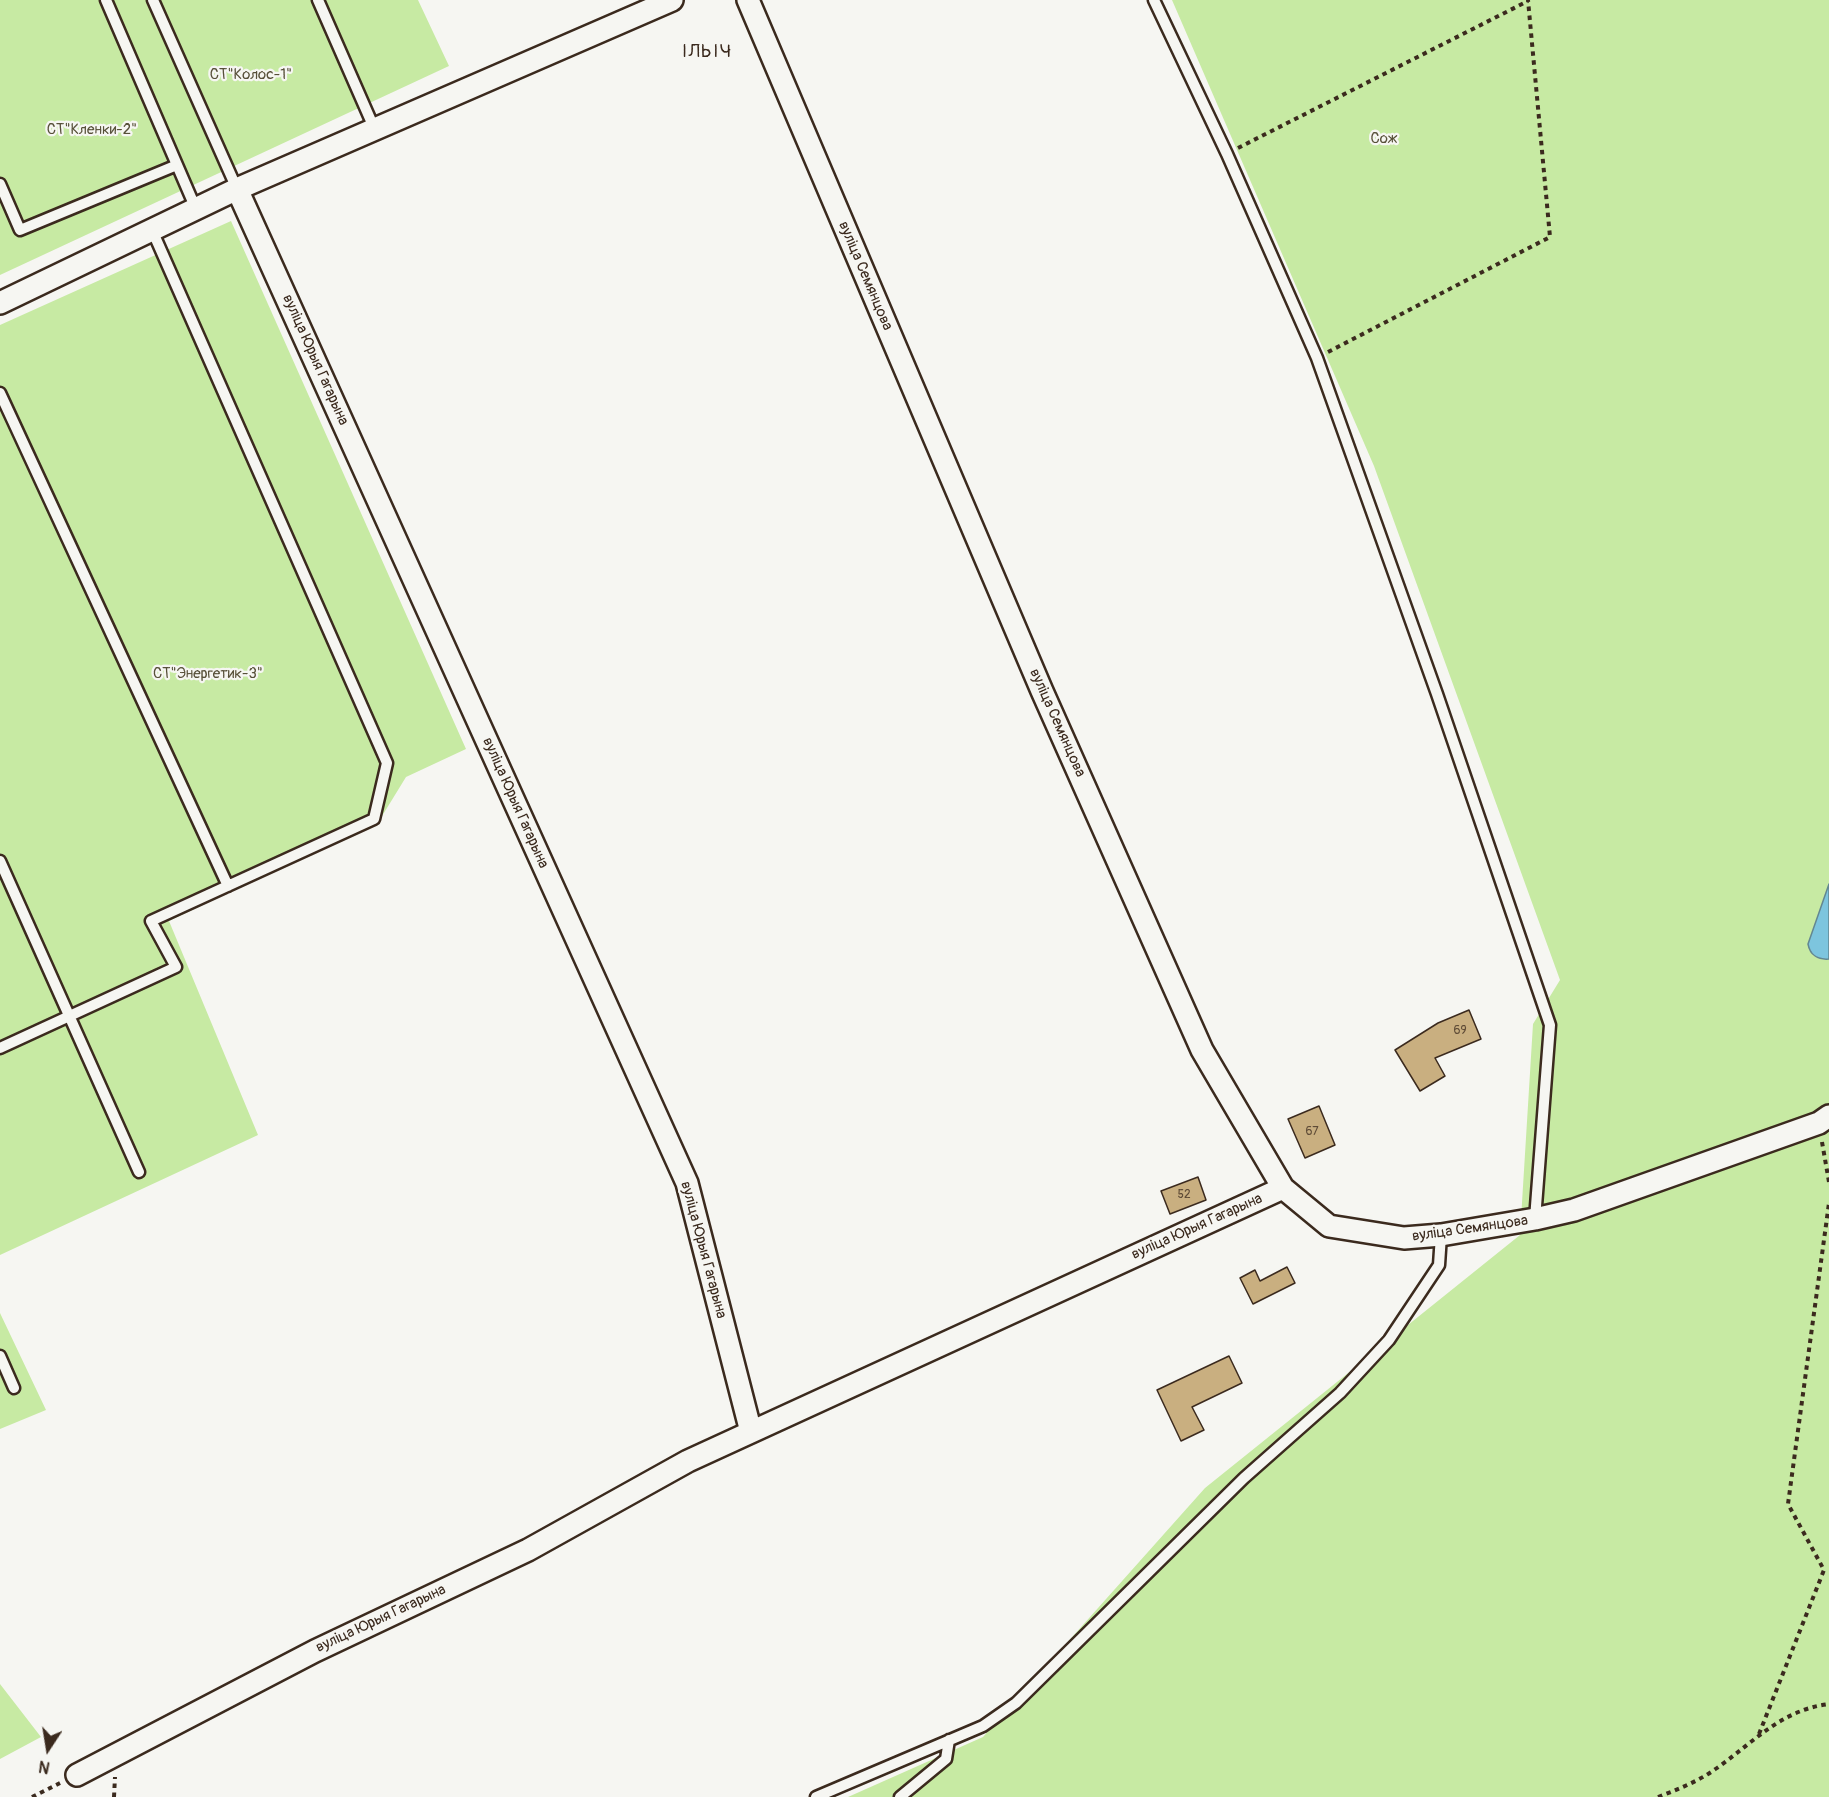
<!DOCTYPE html>
<meta charset="utf-8">
<style>
body{margin:0}
#map{position:relative;width:1829px;height:1797px;overflow:hidden;background:#f6f6f2;font-family:Pangolin,sans-serif}
canvas{display:block}
.north{position:absolute;left:18px;top:1719px;width:60px;height:60px;-webkit-text-stroke:4px #f6f6f2;paint-order:stroke;rotate:192deg;font-size:16px;font-weight:700;line-height:24px;text-align:center;color:#3b2a1e}
.north::after{content:'';display:block;margin:auto;width:21px;height:27px;background:#3b2a1e;clip-path:polygon(50% 0,100% 100%,50% 72%,0 100%)}
</style>
<div id="map">
<canvas width="1829" height="1797"></canvas>
<div class="north">N</div>
</div>
<script>
const ctx = document.querySelector('canvas').getContext('2d');
ctx.lineJoin = 'round';
function fill(path, color) { ctx.fillStyle = color; ctx.fill(path, 'evenodd'); }
function trace(path, color, width, dash) { ctx.strokeStyle = color; ctx.lineWidth = width; ctx.lineCap = dash ? 'butt' : 'round'; ctx.setLineDash(dash || []); ctx.stroke(path); }
function write(font, color, halo, rows, align = 'center') {
  ctx.font = font + ' Pangolin,sans-serif'; ctx.lineWidth = 4.5; ctx.setLineDash([]); ctx.textBaseline = 'middle'; ctx.strokeStyle = halo; ctx.fillStyle = color; for (const [text, x, y, turn = 0] of rows) {
    ctx.save(); ctx.translate(x, y); ctx.rotate((+turn || 0) * Math.PI / 180); ctx.textAlign = isNaN(turn) ? turn : align; if (halo) ctx.strokeText(text, 0, 0); ctx.fillText(text, 0, 0); ctx.restore();
  }
}
const green = new Path2D(`
 M0,0H418L449,66L0,275Z
 M1172,0H1829V1797H848L983,1737L1205,1488L1520,1235L1533,1024L1560,980L1374,466Z
 M231,221L466,749L406,777L379,821L169,921L258,1135L0,1255V325Z
 M0,1313L46,1410L0,1429Z
 M0,1684L41,1737L0,1759Z`);
const water = new Path2D(`
 M1829,884V959C1818,960 1810,955 1808,944Z`);
const building = new Path2D(`
 M1469,1010L1481,1039L1435,1058L1445,1076L1420,1091L1395,1050L1438,1023Z
 M1319,1106L1335,1145L1305,1158L1288,1119Z
 M1198,1177L1206,1200L1170,1214L1161,1191Z
 M1287,1267L1295,1283L1253,1304L1240,1278L1255,1270L1260,1281Z
 M1229,1356L1242,1383L1192,1407L1204,1430L1181,1441L1157,1390Z`);
const path = new Path2D(`
 M1238,148L1528,1
 M1328,352L1550,237L1528,0
 M1822,1142L1829,1182
 M1759,1734L1824,1570L1788,1504L1829,1203
 M32,1797L60,1783
 M114,1797L115,1777
 M1658,1797C1679,1789 1699,1781 1717,1768C1754,1742 1781,1710 1829,1704`);
const service = new Path2D(`
 M106,0L196,209
 M153,0L237,189
 M318,0L375,130
 M1154,0L1227,154L1317,358L1437,694L1550,1025L1535,1219
 M0,184L20,230L177,165
 M0,393L228,886
 M0,861L139,1172
 M0,1048L176,967L151,921L374,819L387,763L152,230
 M0,1356L14,1388
 M816,1797L983,1726L1016,1703L1244,1478L1340,1393L1389,1340L1439,1265L1441,1235
 M900,1797L946,1759L949,1740`);
const minor = new Path2D(`
 M748,0L1042,691L1202,1050L1283,1188L1329,1226L1404,1238L1441,1235L1535,1219L1574,1210L1819,1123L1829,1116
 M237,189L687,1183L751,1432
 M0,303L237,189L672,0
 M77,1775L315,1651L528,1550L688,1461L1283,1188`);
const numberNames = [
 ["69",1460,1031],
 ["67",1312,1132],
 ["52",1184,1195]
];
const parkNames = [
 ["СТ\"Колос-1\"",251,75],
 ["СТ\"Кленки-2\"",92,130],
 ["Сож",1384,139],
 ["СТ\"Энергетик-3\"",208,674]
];
const streetNames = [
 ["вуліца Семянцова",865,276,67],
 ["вуліца Юрыя Гагарына",315,360,66],
 ["вуліца Семянцова",1057,723,66],
 ["вуліца Юрыя Гагарына",515,803,66],
 ["вуліца Юрыя Гагарына",1197,1227,-24],
 ["вуліца Семянцова",1470,1229,-8],
 ["вуліца Юрыя Гагарына",703,1250,75],
 ["вуліца Юрыя Гагарына",381,1619,-25]
];
const quarterNames = [
 ["ІЛЬІЧ",707,52]
];
fill(green, '#c7eaa3');
fill(water, '#7dc5de');
trace(water, '#638791', 1.5);
fill(building, '#c9af80');
trace(building, '#3b2a1e', 1.5);
trace(service, '#3b2a1e', 15);
trace(minor, '#3b2a1e', 26);
trace(path, '#3b2a1e', 4, [4.5, 4.5]);
trace(service, '#f6f6f2', 10);
trace(minor, '#f6f6f2', 21);
write('12px', '#5e4b36', null, numberNames);
write('15px', '#575039', '#f6f6f2', parkNames);
write('15px', '#3b2a1e', '#f6f6f2', streetNames);
ctx.letterSpacing = '1.5px';
write('18px', '#3b2a1e', '#f6f6f2', quarterNames);
ctx.letterSpacing = '0px';
</script>
